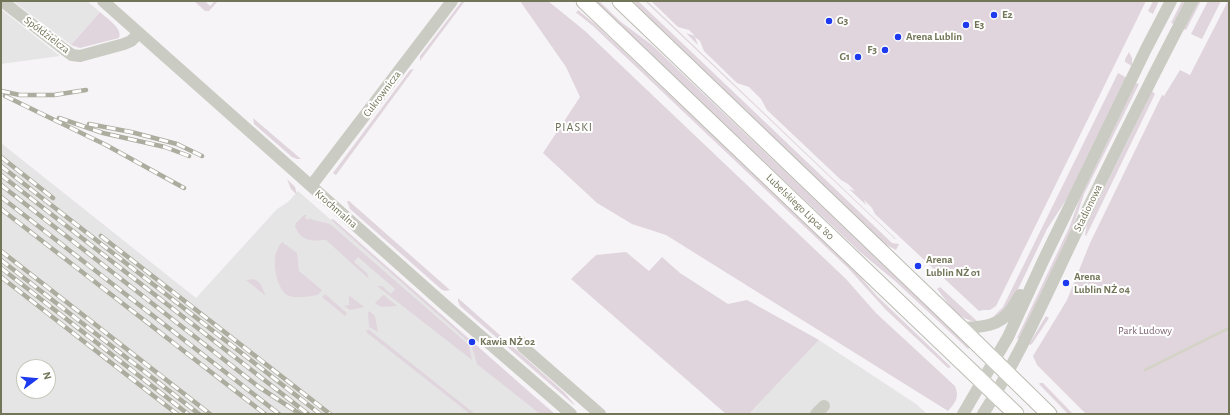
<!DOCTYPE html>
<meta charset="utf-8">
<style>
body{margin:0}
#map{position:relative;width:1230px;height:415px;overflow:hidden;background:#f6f4f7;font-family:"Alegreya Sans",sans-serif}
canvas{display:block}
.frame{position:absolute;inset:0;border:2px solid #737558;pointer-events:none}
.north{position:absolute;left:16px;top:359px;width:40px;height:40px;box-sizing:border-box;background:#fff;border:1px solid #c7c8bc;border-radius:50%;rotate:74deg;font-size:11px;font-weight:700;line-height:16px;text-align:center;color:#737558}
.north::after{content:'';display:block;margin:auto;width:14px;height:18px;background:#1d3aee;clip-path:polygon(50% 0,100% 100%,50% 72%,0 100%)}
</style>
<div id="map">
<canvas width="1230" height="415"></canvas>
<div class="frame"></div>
<div class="north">N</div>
</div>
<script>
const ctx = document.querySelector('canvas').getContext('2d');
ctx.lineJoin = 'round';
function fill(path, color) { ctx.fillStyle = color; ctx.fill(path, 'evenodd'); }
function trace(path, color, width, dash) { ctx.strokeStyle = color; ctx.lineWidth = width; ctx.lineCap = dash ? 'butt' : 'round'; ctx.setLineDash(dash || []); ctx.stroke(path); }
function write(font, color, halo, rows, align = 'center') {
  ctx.font = font + ' "Alegreya Sans",sans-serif'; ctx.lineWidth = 4; ctx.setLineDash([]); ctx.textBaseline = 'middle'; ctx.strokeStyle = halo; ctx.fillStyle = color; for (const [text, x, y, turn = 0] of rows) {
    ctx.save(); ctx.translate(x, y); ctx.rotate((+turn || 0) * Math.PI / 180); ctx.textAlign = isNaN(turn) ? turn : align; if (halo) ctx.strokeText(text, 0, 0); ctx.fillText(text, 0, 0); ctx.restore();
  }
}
const built = new Path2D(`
 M13,1H87L100,12L71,45Z
 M1,9L60,56L1,64Z
 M1,143L196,298L277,209L288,202L298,191L553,414H1ZM24,367H48V391H24Z
 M819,340L916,404L927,414H749Z`);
const green = new Path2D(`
 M194,1H205L210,6L215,1H218L209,11H205Z
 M462,1H465L420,61V56Z
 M520,1H548L585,31L807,242L846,279L876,313L955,386C960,397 955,403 948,411L666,235L632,224L597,203L543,153L580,97L566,67Z
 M594,1H599L621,22L652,45L970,347L968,349L895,281L860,252Z
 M633,1H638L892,243L899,244L896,250L881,242L653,24Z
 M645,1H647L896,239H895Z
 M651,1H1146L996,306L990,310H983L979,311L875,214L872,208L864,200L866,205L849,189L855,191L848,184L841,180L767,110L761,99L749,87L737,83L704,51L700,41L695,37L698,45L686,33L695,36L689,30L678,27Z
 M1153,1H1159L1153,14L1148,11Z
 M1182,1H1186L1174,24L1171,23Z
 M1197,1H1201L1186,30L1183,29Z
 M1208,1H1221L1202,39L1191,34Z
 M1228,1L1229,414H1086L1037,365L1033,356L1067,300L1090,243L1162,95L1164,96L1180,70L1190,75Z
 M578,10L595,24L831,247L856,272L877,296L951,367L948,368L886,310L848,268L593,26L578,14L576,13Z
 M100,12C107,19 123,28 119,38L80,48L71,45Z
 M1129,52L1132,58V66L1125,62V59Z
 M414,69L336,175L333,173L410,70Z
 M1118,73L1127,78L1072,191L1047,229L1009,308L992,318L1003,307Z
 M1136,83L1139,84L1084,194L1072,230L1019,339L1017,338L1069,228L1080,198Z
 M1152,91L1155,94L1091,226L1086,236L1085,235L1087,224Z
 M253,118L301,159H297L292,157L254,124Z
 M287,179L295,187L297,195L291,189Z
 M347,201H349L450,290L445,291L441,289L350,209Z
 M304,215H307L305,218L308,220L310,218L313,220L330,224L469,345L472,360L377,286H382L391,294L395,289L358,257L354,262L367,273L369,279L326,240C312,241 302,242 295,227L296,223Z
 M333,219L534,396L555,414H540L477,364L471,344L331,220Z
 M282,242L297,253L299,271L322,290L318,295C309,296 298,299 289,296C278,291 274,271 275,259C275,253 278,247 282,242Z
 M626,252L649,271L662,257L680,273L728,304L747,300L819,340L749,414H726L571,279L596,255Z
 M252,279C261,280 262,288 266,296L246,280Z
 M940,287L978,322C957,320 950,305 937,289Z
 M325,294L347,313L345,316L322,297Z
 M349,295L364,307L350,310L344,306L349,305Z
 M383,295H384L397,306L381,307L375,303Z
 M458,298L564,392L575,405L573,404L460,306L458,301Z
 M369,311L375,316L378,332L369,327L368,313Z
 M1046,316L1049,318L1032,344L1030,345L1029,344Z
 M368,329L475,414H470L366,332Z
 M1040,383H1043L1073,414H1068L1039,384Z`);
const stream = new Path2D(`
 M1145,370L1229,328`);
const minor = new Path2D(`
 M2,1L65,50L72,55L80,56L124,44L131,41L139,33
 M103,1L445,305L571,414
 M311,186L452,1
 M961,328C979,327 999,327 1010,311C1014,306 1017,300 1020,295
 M520,341L523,347L600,414
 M816,414L824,406
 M963,414L1008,337L1043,261L1146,49L1171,1
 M983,414C1020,356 1047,293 1077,231C1114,154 1152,77 1192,1`);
const major = new Path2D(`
 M584,1L1016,414
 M620,1L961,328L1049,414`);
const rail = new Path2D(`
 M1,91L20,95H54L86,90
 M5,96L106,145L184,188
 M59,118L103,133L165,147L189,156
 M89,124L131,132L177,144L202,156
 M1,157L53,198
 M1,166L320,414
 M1,175L308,414
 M1,185L259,387L300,414
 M1,197L279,414
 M1,209L265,414
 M101,236L330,414
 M1,251L210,414
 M1,260L199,414
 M1,268L188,414
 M1,277L177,414`);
const markers = [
 [994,15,4,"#1d3aee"],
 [829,21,4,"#1d3aee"],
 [966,25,4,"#1d3aee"],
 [898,37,4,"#1d3aee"],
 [885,50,4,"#1d3aee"],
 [858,57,4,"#1d3aee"],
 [918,266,4,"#1d3aee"],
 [1066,283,4,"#1d3aee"],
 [472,342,4,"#1d3aee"]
];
const poiNames = [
 ["E2",1002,15],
 ["G3",837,21],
 ["E3",974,25],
 ["Arena Lublin",906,37],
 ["F3",877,50,"right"],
 ["G1",850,57,"right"],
 ["Arena",926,260],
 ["Lublin NŻ 01",926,273],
 ["Arena",1074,277],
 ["Lublin NŻ 04",1074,290],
 ["Kawia NŻ 02",480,342]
];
const streetNames = [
 ["Spółdzielcza",47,35,37],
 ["Cukrownicza",382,94,-53],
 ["Lubelskiego Lipca '80",800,207,44],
 ["Stadionowa",1088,208,-64],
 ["Krochmalna",336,209,41]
];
const parkNames = [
 ["Park Ludowy",1145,331]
];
const neighbourhoodNames = [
 ["PIASKI",574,127]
];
fill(built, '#e6e5e5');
fill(green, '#e0d5dd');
trace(stream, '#d4d3c7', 3);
trace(major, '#bcbdb3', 17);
trace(minor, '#cacbc2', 12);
trace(major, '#fff', 15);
trace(rail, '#acad9f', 4.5);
trace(rail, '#fff', 3, [9]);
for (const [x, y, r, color] of markers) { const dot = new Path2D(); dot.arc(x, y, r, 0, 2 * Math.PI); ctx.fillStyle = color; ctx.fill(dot); trace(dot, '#fff', 1.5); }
write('bold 11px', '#737558', '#fff', poiNames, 'left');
write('11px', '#737558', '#fff', streetNames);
write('11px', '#7e6473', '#fff', parkNames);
ctx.letterSpacing = '1px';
write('12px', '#6a6c53', '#fff', neighbourhoodNames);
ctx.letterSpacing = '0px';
</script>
